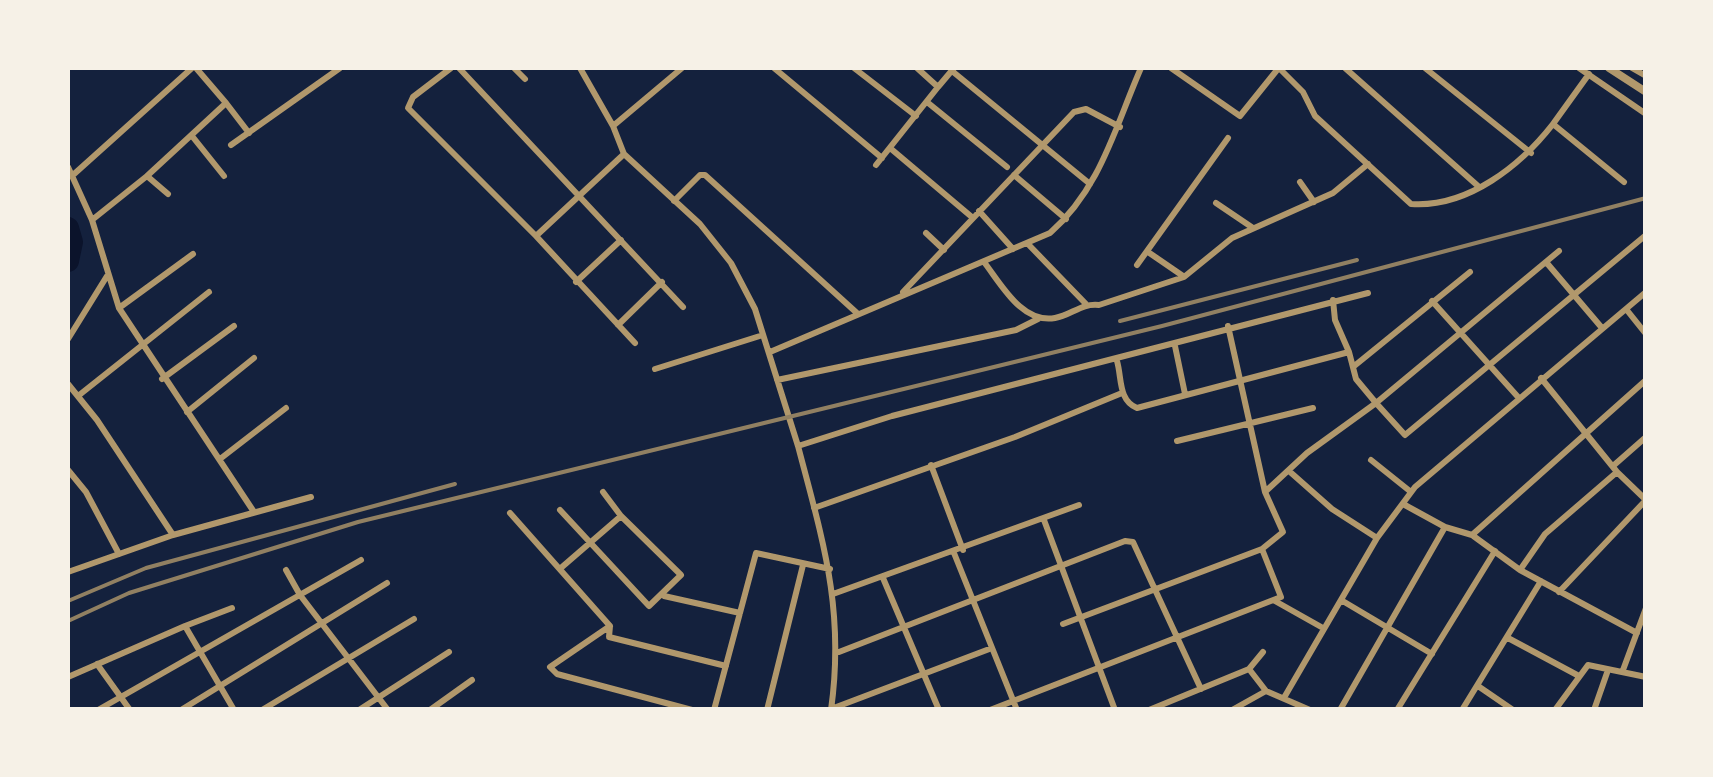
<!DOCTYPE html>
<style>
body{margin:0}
#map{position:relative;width:1713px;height:777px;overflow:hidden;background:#14213d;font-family:"Zilla Slab",serif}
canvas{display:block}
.frame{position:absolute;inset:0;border:70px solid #f6f1e7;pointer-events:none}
</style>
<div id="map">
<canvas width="1713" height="777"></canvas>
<div class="frame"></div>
</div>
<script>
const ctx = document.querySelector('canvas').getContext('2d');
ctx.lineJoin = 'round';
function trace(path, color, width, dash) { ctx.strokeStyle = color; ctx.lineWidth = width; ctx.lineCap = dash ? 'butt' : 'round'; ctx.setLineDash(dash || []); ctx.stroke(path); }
const river = new Path2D(`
 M68,228L72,242L68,261`);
const minor = new Path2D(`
 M196,68L226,103
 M451,68L413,97L408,108L536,236L624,154
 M459,68L683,307
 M514,68L525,79
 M580,68L613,126L624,154L700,224L731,263L755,309L798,446
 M774,68L882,158
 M854,68L916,116
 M917,68L938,87L954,68
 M1171,68L1240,116L1277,70
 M1279,68L1303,92L1315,116L1411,204C1468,208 1521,165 1553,124L1624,182
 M1345,68L1478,186
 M1425,68L1531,153
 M1579,68L1646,114
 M1632,68L1646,76
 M952,71L1090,184
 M927,102L1007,167
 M1553,124L1589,74
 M613,126L682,68
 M192,136L224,176
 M231,145L340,68
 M890,148L973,218
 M876,165L938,87
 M68,167L92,220L119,308L254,512
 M73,175L192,68
 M1014,175L1066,219
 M147,176L168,194
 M1300,182L1314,202
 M674,201L700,175H705L858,314
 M1216,203L1253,228
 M979,211L1013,249
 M92,220L147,176L226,103L249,133
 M926,233L944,250
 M536,236L635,343
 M1027,243L1086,304
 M1559,251L1376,403L1405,435L1646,235
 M1148,252L1183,276
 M984,262C1001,284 1022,324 1055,318C1072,315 1081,303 1099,305L1184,277L1232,238L1333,193L1368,164
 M1546,262L1602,328
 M1137,265L1228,138
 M576,282L621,240
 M903,292L1074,112L1086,109L1120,127
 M1432,301L1518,397
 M119,308L193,254
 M1626,309L1646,334
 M618,325L662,282
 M1228,326L1265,492L1283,532L1262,549
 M68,339L107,276
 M1175,346L1185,394
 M770,352L1050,233C1101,188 1115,127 1141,68
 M1117,361C1122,378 1118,400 1137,408L1349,352L1335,320L1333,300
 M1353,367L1470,272
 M655,369L763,335
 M1541,378L1617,472L1646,500
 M162,379L234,326
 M777,380L1016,330L1038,319
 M68,384L97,420L173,535
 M78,396L209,292
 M187,412L254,358
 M1177,441L1313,408
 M220,459L286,408
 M1371,460L1411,492
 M931,465L963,550
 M1613,466L1646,437
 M68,470L86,492L119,554
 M1289,471L1332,509L1377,538
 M1266,491L1307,453L1376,403L1356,379L1349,352
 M603,492L621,516
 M1403,504L1445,527L1472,535L1520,570L1637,633
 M814,508L1015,437L1122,393
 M560,510L649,606L681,575L621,516L562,567
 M510,513L610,626L609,637L726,666
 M1044,520L1115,710
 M1472,535L1646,380
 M954,553L1017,710
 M286,570L300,595L388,710
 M1520,570L1545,534L1617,472
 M68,572L173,535L311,497
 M883,578L939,710
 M1559,592L1646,500
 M833,594L1079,505
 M664,596L740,613
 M1341,600L1432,654
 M1275,601L1323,628
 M185,626L232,608
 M610,626L550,667L557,674L692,710
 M1508,638L1579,676
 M839,652L1125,541L1133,542L1201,689
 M97,664L130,710
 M1249,669L1263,652
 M1623,670L1646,608
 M68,677L185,626L234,710
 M1478,686L1513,710
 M1285,696L1377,538L1415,487L1646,292
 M831,709L992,648
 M98,710L361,560
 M181,710L387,583
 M262,710L414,619
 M359,710L449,652
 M430,710L472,680
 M714,710L756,553L830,569
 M767,710L803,565
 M831,710C845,610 823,541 798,446L892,416L1368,293
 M990,710L1281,597L1262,549L1063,624
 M1149,710L1249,669L1266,691
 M1232,710L1266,691L1310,710
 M1340,710L1445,527
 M1397,710L1495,551
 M1462,710L1541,581
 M1555,710L1588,665L1646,677
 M1594,710L1608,670`);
const tertiary = new Path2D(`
 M1609,68L1646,92`);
const rail = new Path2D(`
 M1120,321L1357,260
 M68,601L146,568L455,484
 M68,621L129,593L358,522L1162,326L1646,198`);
trace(river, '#0b132b', 22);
trace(minor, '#b1986c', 6);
trace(tertiary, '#b1986c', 8);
trace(rail, '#918062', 4);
</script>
